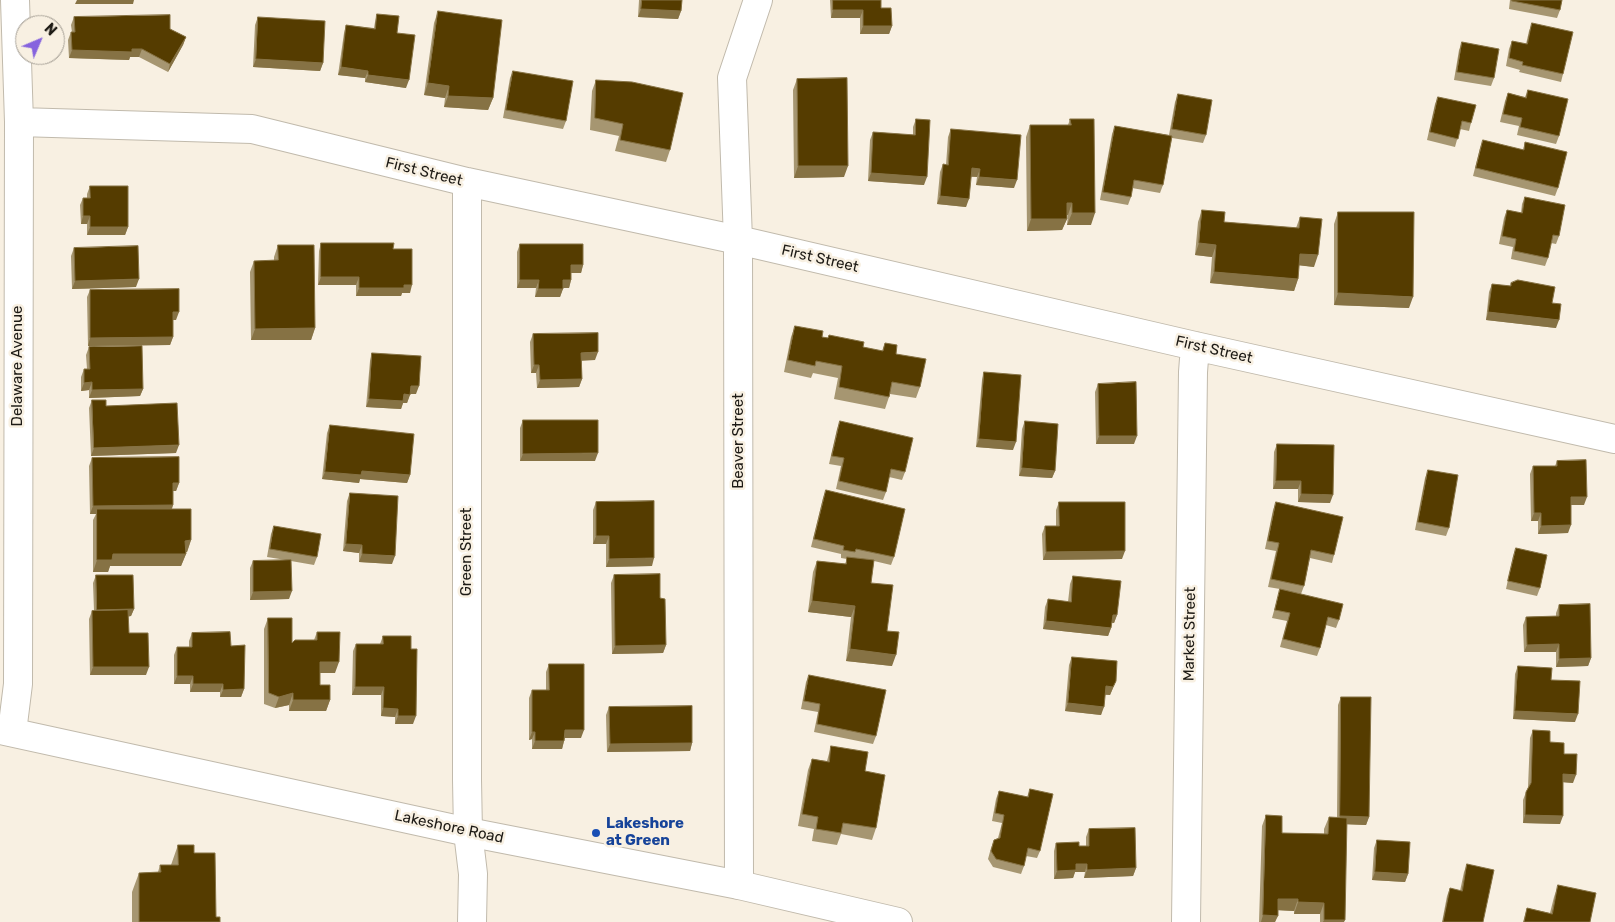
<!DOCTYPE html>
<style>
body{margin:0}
#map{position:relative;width:1615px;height:922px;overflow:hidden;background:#f8f0e2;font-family:Rubik,sans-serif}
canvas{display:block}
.north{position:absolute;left:15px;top:15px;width:50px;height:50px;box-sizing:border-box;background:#f8f0e2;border:1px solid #a09a90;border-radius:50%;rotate:45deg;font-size:14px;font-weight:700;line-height:20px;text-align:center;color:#1d1a15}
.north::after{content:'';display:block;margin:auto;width:18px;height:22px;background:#8663de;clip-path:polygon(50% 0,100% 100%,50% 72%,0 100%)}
</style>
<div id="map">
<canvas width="1615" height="922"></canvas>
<div class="north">N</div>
</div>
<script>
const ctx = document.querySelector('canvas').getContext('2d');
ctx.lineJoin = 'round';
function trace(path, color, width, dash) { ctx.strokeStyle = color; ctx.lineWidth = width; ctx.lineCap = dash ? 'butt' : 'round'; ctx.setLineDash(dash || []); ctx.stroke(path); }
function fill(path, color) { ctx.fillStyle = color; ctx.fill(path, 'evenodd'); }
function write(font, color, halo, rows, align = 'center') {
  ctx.font = font + ' Rubik,sans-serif'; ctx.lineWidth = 5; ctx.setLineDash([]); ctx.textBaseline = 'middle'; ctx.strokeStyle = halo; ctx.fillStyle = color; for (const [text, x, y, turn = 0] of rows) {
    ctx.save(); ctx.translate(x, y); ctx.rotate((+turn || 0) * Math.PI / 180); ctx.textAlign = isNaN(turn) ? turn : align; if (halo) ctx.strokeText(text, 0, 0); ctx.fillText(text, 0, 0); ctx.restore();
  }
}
const minor = new Path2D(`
 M19,122L252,129L467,182L738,240L1195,346L1615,439
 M467,182V780L468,832L473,874L472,922
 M12,732L18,684L19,122L15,0
 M739,885L738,240L732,78L758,0
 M1186,922L1193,372L1195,346`);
const major = new Path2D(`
 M0,730L468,832L739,885L898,922`);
const wall = new Path2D(`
 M639,0H682L681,11L678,19L638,17Z
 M830,0H881V8L892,26L889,34H860V18H831Z
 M1510,0H1562L1560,10L1557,18L1509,9Z
 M438,11L493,98L488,110L444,107L445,98L424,95L434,23Z
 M377,14L397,33L406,88L365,82V78L338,75L344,33L346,25L374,28L375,22Z
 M74,17L170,29L186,37L183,45L168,72L139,57H130L129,60L69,58L68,40L71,32H72L71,25Z
 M258,17L323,63L320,71L253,67L255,25Z
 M1532,23L1563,74L1561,82L1519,72L1520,70L1506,66L1509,49L1512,41L1526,44L1529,31Z
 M1462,42L1494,78L1491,86L1454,80L1459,50Z
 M513,71L566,121L563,129L503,118L510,78Z
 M797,79L844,177L794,178L793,90Z
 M596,80L670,150L666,162L615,151L619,136L590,130L592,91Z
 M1528,90L1559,136L1556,144L1517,135L1519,126L1500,122L1505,101L1508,93L1525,97Z
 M1178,94L1206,135L1203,143L1172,138L1163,185L1160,193L1132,188L1131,197L1128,205L1100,200L1112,134L1115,126L1169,135L1175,102Z
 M1438,97L1471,123L1469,131L1460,129L1455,147L1427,140L1435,104Z
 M916,119L924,185L868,181L870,140L873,132L913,135V127Z
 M1070,119L1091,225H1067L1068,215H1067V219L1062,230L1027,231L1026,137L1030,125H1068Z
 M951,129L1014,188L976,185L977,177H971L966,207L937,204L940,172L943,164L946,165L948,137Z
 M1483,140L1523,150L1525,142L1558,188L1555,196L1473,176L1480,148Z
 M90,186L128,227L125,235H87V224H81L80,205L83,198H87V194Z
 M1525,197L1559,236L1556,244L1551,243L1548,258L1545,266L1511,259L1513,247L1499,244L1504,218L1507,210L1521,213L1522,204Z
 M1202,210L1224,222L1296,228L1300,217L1314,267L1299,265L1298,279L1294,291L1210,283L1212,257L1195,255L1198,222Z
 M1338,212L1409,308L1334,305V224Z
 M321,243L393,249L410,293H402L401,296H356V285H318L319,251Z
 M520,244L583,265L581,273H571V280L569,288H563L560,297H535L536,288H517V252Z
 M278,245L315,328L311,340H251L250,272L254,261H274V257Z
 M74,248L136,287L72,289L71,256Z
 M1511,283L1552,303L1556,328L1486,320L1489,292L1492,284L1510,286Z
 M90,290L176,320H173V337L170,345L88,346L87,297Z
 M795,326L822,337L828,338L829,335L863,347L882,351L885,343L896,354L920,387L916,398L890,394L885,409L834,399L838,378L813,373L811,378L784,372L791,337Z
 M533,334L595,360H582V379L579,387L537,388L536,373H531L530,342Z
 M89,347L143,389L140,396L89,398V390L81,391V377L84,369H87L86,355Z
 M372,353L416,394H410L407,403H403L401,409L366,407L370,361Z
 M984,372L1013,450L976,447L982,380Z
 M1098,384L1134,444H1096L1095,392Z
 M92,400L106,406L176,453L91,456L89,408Z
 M523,420L595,461H520V428Z
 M840,421L905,472L902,480L889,477L886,492L883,500L836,489L841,466L829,464L837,429Z
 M1025,421L1055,471L1052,478L1019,476L1022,429Z
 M330,425L410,475L407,483L360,479L359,483L322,479L327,433Z
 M1277,444L1330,503L1298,502V489H1273L1274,452Z
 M92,458L179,483L176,491H173V505L172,509L191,540L187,552H186V554L181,566H110L108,572H93V520L96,514H90L89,466Z
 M1557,461L1584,505H1571L1568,533L1538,534V521H1531L1530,474L1533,466H1555Z
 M1428,470L1449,528L1446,536L1415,530L1425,478Z
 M826,490L894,557L891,565L874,561L871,583L887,631L892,666L846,661L851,617L808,612L813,572L817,561L845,564L847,559L841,558V554L811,547L823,498Z
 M350,493L392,564L359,562V553L343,551L347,501Z
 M596,502L652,566L606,567V544H593V510Z
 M1059,502L1122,559L1043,560L1042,534L1045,526H1056V510Z
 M1276,502L1334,555L1332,563L1310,558L1304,586L1301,594L1339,620L1336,628L1326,625L1320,648L1317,656L1280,647L1287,621L1272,618L1280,589L1268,587L1276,551L1265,549L1273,510Z
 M274,526L317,557L314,565L291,561L289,599L250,600V568L253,561L286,560L267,557L271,534Z
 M1516,548L1540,588L1537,596L1506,589L1513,556Z
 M96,575L134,609L131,616L128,617L129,633L146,675H90L89,619L92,611H94L93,583Z
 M614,575L660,598L666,645L663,653L612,654L611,583Z
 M1073,576L1117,615L1114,623H1111V628L1108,636L1043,629L1045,607L1048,599L1068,602L1070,584Z
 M1559,605L1591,658L1588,666L1556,667V652H1524L1523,625L1526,617L1556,616V613Z
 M268,618L292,643L314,640L317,632L335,673H320V685L330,700L326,711H289V705L275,708L264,704V629Z
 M192,633L231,646L244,689L241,697H220V692H190V684H174V655L177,647H189V641Z
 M383,636L411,649L413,724H395V717L381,716V695H352L353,651L356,644H380Z
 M1072,657L1116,681L1110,695H1105L1101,715L1065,711L1069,665Z
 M549,664L581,738H565L564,741L562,749H532V739L529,740V698L532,690H546V672Z
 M1518,666L1551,680L1575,722L1513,719L1515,674Z
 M809,675L876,736L873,744L814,732L818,712L801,709L806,682Z
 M1341,697L1369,817L1366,825L1347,824L1344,922H1320V914H1294V911L1278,910L1275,922H1259L1262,826L1266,815L1282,833L1324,834V829L1329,817L1337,818L1338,705Z
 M609,707L692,743L690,751L607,752L606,715Z
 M1533,730L1564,754L1573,783L1563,782L1560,824L1523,823V800L1528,787L1530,738Z
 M831,746L865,771L876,828L872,840L841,834L837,845L812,841L814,829L798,826L808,770L812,759L827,761Z
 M1030,789L1040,851L1037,858L1026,856L1024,866L1021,874L993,867L988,859L991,848L994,840L998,838L1002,823L992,821L996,799L999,791L1027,797Z
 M1089,829L1136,868L1133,876L1084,878L1085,872H1075L1073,878L1054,879V851L1056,843L1079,846H1086V837Z
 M1377,840L1408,874L1405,882L1372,880L1374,848Z
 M178,845L194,853L216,917L220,922H132V892L139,873L158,872L160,865H171Z
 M1467,864L1483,922H1442L1447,896L1450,888L1460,891L1464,872Z
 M1558,885L1590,922H1523L1527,908L1550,913L1554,897Z`);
const shadedWall = new Path2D(`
 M77,0H134L133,4H75Z
 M641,9L681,11L678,19L638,17Z
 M833,10H863L860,18H831Z
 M863,26H892L889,34H860Z
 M186,37L183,45L168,72L170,64Z
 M132,49H142L139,57H130L129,60L69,58L72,50Z
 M256,59L323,63L320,71L253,67Z
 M341,67L368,71L365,78L338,75Z
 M368,75L409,80L406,88L365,82Z
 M428,83L449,86L445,98L424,95Z
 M448,96L493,98L488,110L444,107Z
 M798,166H848L844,177L794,178Z
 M972,168L980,169L977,177L969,176Z
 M871,173L927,177L924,185L868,181Z
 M979,177L1017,180L1014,188L976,185Z
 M940,196L969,199L966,207L937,204Z
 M1067,203H1072L1068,215H1062Z
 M1072,213H1095L1091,225H1067Z
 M83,216H90L87,224H81Z
 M1031,219H1067L1062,230L1027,231Z
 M90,227H128L125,235H87Z
 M1199,243L1216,245L1212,257L1195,255Z
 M1300,254L1318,255L1314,267L1296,265Z
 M571,265H583L581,273H568Z
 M1214,272L1298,279L1294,291L1210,283Z
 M321,277H359L356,285H318Z
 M139,279L136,287L72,289L75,281Z
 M520,280H539L536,288H517Z
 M563,280H571L569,288H560Z
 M404,285H412L410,293H402L401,296H356L359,288Z
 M538,289H563L560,297H535Z
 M1338,293L1413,297L1409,308L1334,305Z
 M173,312H179L176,320H170Z
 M1488,312L1559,320L1556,328L1486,320Z
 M315,328L311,340H251L255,329Z
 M173,337L170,345L88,346L90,338Z
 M598,352L595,360L579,361L581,353Z
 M534,365H539L536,373H531Z
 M582,379L579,387L537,388L540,380Z
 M92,382L89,390L81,391L84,383Z
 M411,386H419L416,394H408Z
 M143,389L140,396L89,398L92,390Z
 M404,394L410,395L407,403H403L401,409L366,407L369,399Z
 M1099,436H1137L1134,444H1096Z
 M979,439L1016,442L1013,450L976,447Z
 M179,445L176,453L91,456L94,448Z
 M598,453L595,461H520L523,454Z
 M1022,468L1055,471L1052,478L1019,476Z
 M362,471L410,475L407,483L360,479L359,483L322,479L325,472Z
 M1276,481H1301L1298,489H1273Z
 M173,483H179L176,491H170Z
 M1301,494L1333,495L1330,503L1298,502Z
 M1571,497H1587L1584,505H1568Z
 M173,505L170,513L97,509L96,514H90L93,506Z
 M1534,513H1541L1538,521H1531Z
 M1571,525L1568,533L1538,534L1541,526Z
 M596,536H609L606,544H593Z
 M191,540L187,552H181L185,541Z
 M346,544L362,545L359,553L343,551Z
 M1125,551L1122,559L1043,560L1046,552Z
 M113,554H186L181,566H110L108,572H93L97,560Z
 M362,554L395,556L392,564L359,562Z
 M654,558L652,566L606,567L609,559Z
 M292,591L289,599L250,600L253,592Z
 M812,601L855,606L851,617L808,612Z
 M134,609L131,616L94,617L97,610Z
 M1113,615H1117L1114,623L1110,622Z
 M1046,621L1111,628L1108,636L1043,629Z
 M1559,644L1556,652H1524L1527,645Z
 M666,645L663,653L612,654L615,646Z
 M850,649L896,655L892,666L846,661Z
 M1591,658L1588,666L1556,667L1559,659Z
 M320,662H339L335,673H316Z
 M93,667H149L146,675H90Z
 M177,676H193L190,684H174Z
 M1116,681L1110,695L1103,694L1106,686Z
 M193,684H223L220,692H190Z
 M355,687H384L381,695H352Z
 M244,689L241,697H220L223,690Z
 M293,693L289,705L275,708L279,697Z
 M293,700H330L326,711H289Z
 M1068,703L1104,707L1101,715L1065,711Z
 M383,708L398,709L395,717L381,716Z
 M1515,711L1578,714L1575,722L1513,719Z
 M398,716H416L413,724H395Z
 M565,730H584L581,738H562Z
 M532,732H535L532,739L529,740Z
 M535,741H564L562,749H532Z
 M692,743L690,751L607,752L610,744Z
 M1563,774L1576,775L1573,783L1560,782Z
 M1525,815L1563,816L1560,824L1523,823Z
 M1340,816L1369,817L1366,825L1337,824Z
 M1076,864H1087L1085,872H1075L1073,878L1054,879L1057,871Z
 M1136,868L1133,876L1084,878L1087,870Z
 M1375,872L1408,874L1405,882L1372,880Z
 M1278,899H1298L1294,911L1274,910Z
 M1298,902L1324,903L1320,914H1294Z
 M1263,915L1278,916L1275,922H1261Z
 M1324,920H1345L1344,922H1323Z`);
const building = new Path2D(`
 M642,0H682L681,11L641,9Z
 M833,0H881V8H891L892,26H863V10H833Z
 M1512,0H1562L1560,10L1512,1Z
 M438,11L502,20L493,98L448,96L449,86L428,83Z
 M377,14L399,16L397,33L415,35L409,80L368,75V71L341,67L346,25L375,29Z
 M170,15V29L186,37L170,64L142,49H132V52L72,50L71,32H75L74,17Z
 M258,17L325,21L323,63L256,59Z
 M1532,23L1573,32L1563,74L1522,65L1523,62L1509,58L1512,41L1527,44Z
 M1462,42L1499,49L1494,78L1457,72Z
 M513,71L573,81L566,121L506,110Z
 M847,78L848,166H798L797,79Z
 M596,80L632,82L683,93L670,150L620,140L623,124L595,118Z
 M1528,90L1568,99L1559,136L1520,127L1522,118L1503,114L1508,93L1526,98Z
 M1178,94L1212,100L1206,135L1172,129Z
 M1438,97L1476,105L1471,123L1462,121L1458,139L1430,132Z
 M916,119L930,120L927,177L871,173L873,132L915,135Z
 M1070,119H1094L1095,213H1072V203H1067V219H1031L1030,125H1071Z
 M1115,126L1172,136L1163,185L1134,180L1131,197L1103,192Z
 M951,129L1021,135L1017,180L979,177L980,169L972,168L969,199L940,196L943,164L948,165Z
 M1483,140L1524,150L1525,142L1567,152L1558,188L1476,168Z
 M90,186H128V227H90V216H83V198H90Z
 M1525,197L1565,205L1559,236L1553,235L1548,258L1514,251L1516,239L1502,236L1507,210L1522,213Z
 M1202,210L1225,212L1224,222L1299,228L1300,217L1322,219L1318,255L1300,254L1298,279L1214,272L1216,245L1199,243Z
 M1338,212H1414L1413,297L1338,293Z
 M321,243H394L393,249H412V285H404V288H359V277H321Z
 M520,244H583V265H571V280H563V289H538L539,280H520Z
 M278,245H314L315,328L255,329L254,261L278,260Z
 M138,246L139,279L75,281L74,248Z
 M1518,280L1555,287L1552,303L1561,304L1559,320L1488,312L1492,284L1511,286V283Z
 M179,289V312H173V337L90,338V290Z
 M795,326L823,331L822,337L828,338L829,335L864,342L863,347L883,351L885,343L897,345L896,354L926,359L920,387L892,382L889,397L839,387L842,366L816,361L815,366L788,360Z
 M598,333V352L581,353L582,379L540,380L539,365H534L533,334Z
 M142,346L143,389L92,390V382L84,383V369H90L89,347Z
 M372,353L421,356L419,386H411L410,395L404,394L403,401L369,399Z
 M984,372L1021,375L1016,442L979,439Z
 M1136,382L1137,436H1099L1098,384Z
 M92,400H106V406L177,403L179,445L94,448Z
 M523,420H598V453L523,454Z
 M840,421L913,438L905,472L891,469L886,492L839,481L844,458L832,456Z
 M1025,421L1058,424L1055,471L1022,468Z
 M330,425L414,434L410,475L362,471L361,475L325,472Z
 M1277,444L1334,445L1333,495L1301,494V481H1276Z
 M179,457V483H173V505L93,506L92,458Z
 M1586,460L1587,497H1571V525L1541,526V513H1534L1533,466H1557V461Z
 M1428,470L1458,475L1449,528L1418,522Z
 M826,490L905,509L894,557L856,549L855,552L843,550L844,546L814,539Z
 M350,493L398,496L395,556L362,554V545L346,544Z
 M654,501V558L609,559V536H596V502Z
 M1059,502H1125V551L1046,552L1045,526H1059Z
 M1276,502L1343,517L1334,555L1311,550L1304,586L1271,579L1279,543L1268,541Z
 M97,509H191V540L185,541L186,554H113L112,560H97Z
 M274,526L321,534L317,557L270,549Z
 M1516,548L1547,555L1540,588L1508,581Z
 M847,557L874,560L871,583L893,585L887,631L899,632L896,655L850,649L855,606L812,601L817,561L846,564Z
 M291,560L292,591L253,592V561Z
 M660,574V598L665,599L666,645L615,646L614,575Z
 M96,575H133L134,609L97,610Z
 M1073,576L1121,581L1117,615H1113L1111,628L1046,621L1048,599L1071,602Z
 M1280,589L1343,604L1339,620L1328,617L1320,648L1283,639L1290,613L1275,610Z
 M1590,604L1591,658L1559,659V644L1527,645L1526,617L1559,616V605Z
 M128,610L129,633H148L149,667H93L92,611Z
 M268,618H292V643L295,640H317V632H340L339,662H320V685H330V700H293V693L279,697L269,693Z
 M230,632L231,646L245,645L244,689L223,690V684H193V676H177V647H192V633Z
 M383,636H411V649H417L416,716H398V709L383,708L384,687H355L356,644H383Z
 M1072,657L1117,661L1116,681L1113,687L1106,686L1104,707L1068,703Z
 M549,664H584V730H565L564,741H535V732H532V690H549Z
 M1518,666L1552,668L1551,680L1580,681L1578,714L1515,711Z
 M809,675L886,690L876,736L817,724L820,704L804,701Z
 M1341,697H1371L1369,817L1340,816Z
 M692,706V743L610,744L609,707Z
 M1533,730L1550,731V742L1564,743V754H1577L1576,775L1563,774V816L1525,815L1526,792L1531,783Z
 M831,746L868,752L865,771L885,775L876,828L843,823L841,833L816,829L818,817L802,814L812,759L829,762Z
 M1030,789L1053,794L1040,851L1028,848L1024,866L996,859L991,851L994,840L1000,838L1004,815L995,813L999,791L1028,797Z
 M1266,815L1282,816V833L1328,834L1329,817L1347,818L1345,920H1324V903L1298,902V899H1278V916L1263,915Z
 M1135,828L1136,868L1087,870V864H1076V870L1057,871L1056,843L1079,842V846H1089V829Z
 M1377,840L1410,842L1408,874L1375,872Z
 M178,845H194V853H215L216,917H220V922H139V873L161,872L160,865H178Z
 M1467,864L1494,870L1483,922H1443L1450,888L1462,891Z
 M1558,885L1596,893L1590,922H1524L1527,908L1552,914Z`);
const markers = [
 [596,833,5,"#1a4fb4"]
];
const streetNames = [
 ["First Street",424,172,14],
 ["First Street",820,259,13],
 ["First Street",1214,350,13],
 ["Delaware Avenue",18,366,-90],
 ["Beaver Street",739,441,-90],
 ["Green Street",467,552,-90],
 ["Market Street",1190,634,-89],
 ["Lakeshore Road",449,827,12]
];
const transitNames = [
 ["Lakeshore",606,824],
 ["at Green",606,841]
];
trace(minor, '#c1baac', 30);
trace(major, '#c1baac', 30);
trace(minor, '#fff', 28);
trace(major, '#fff', 28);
fill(wall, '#a69671');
fill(shadedWall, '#867244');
fill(building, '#553c00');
trace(building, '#867244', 1);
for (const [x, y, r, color] of markers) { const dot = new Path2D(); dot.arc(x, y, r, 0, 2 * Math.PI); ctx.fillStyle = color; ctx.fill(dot); trace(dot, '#f8f0e2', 2); }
write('15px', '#1d1a15', '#f8f0e2', streetNames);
write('bold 15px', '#164399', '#f8f0e2', transitNames, 'left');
</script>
